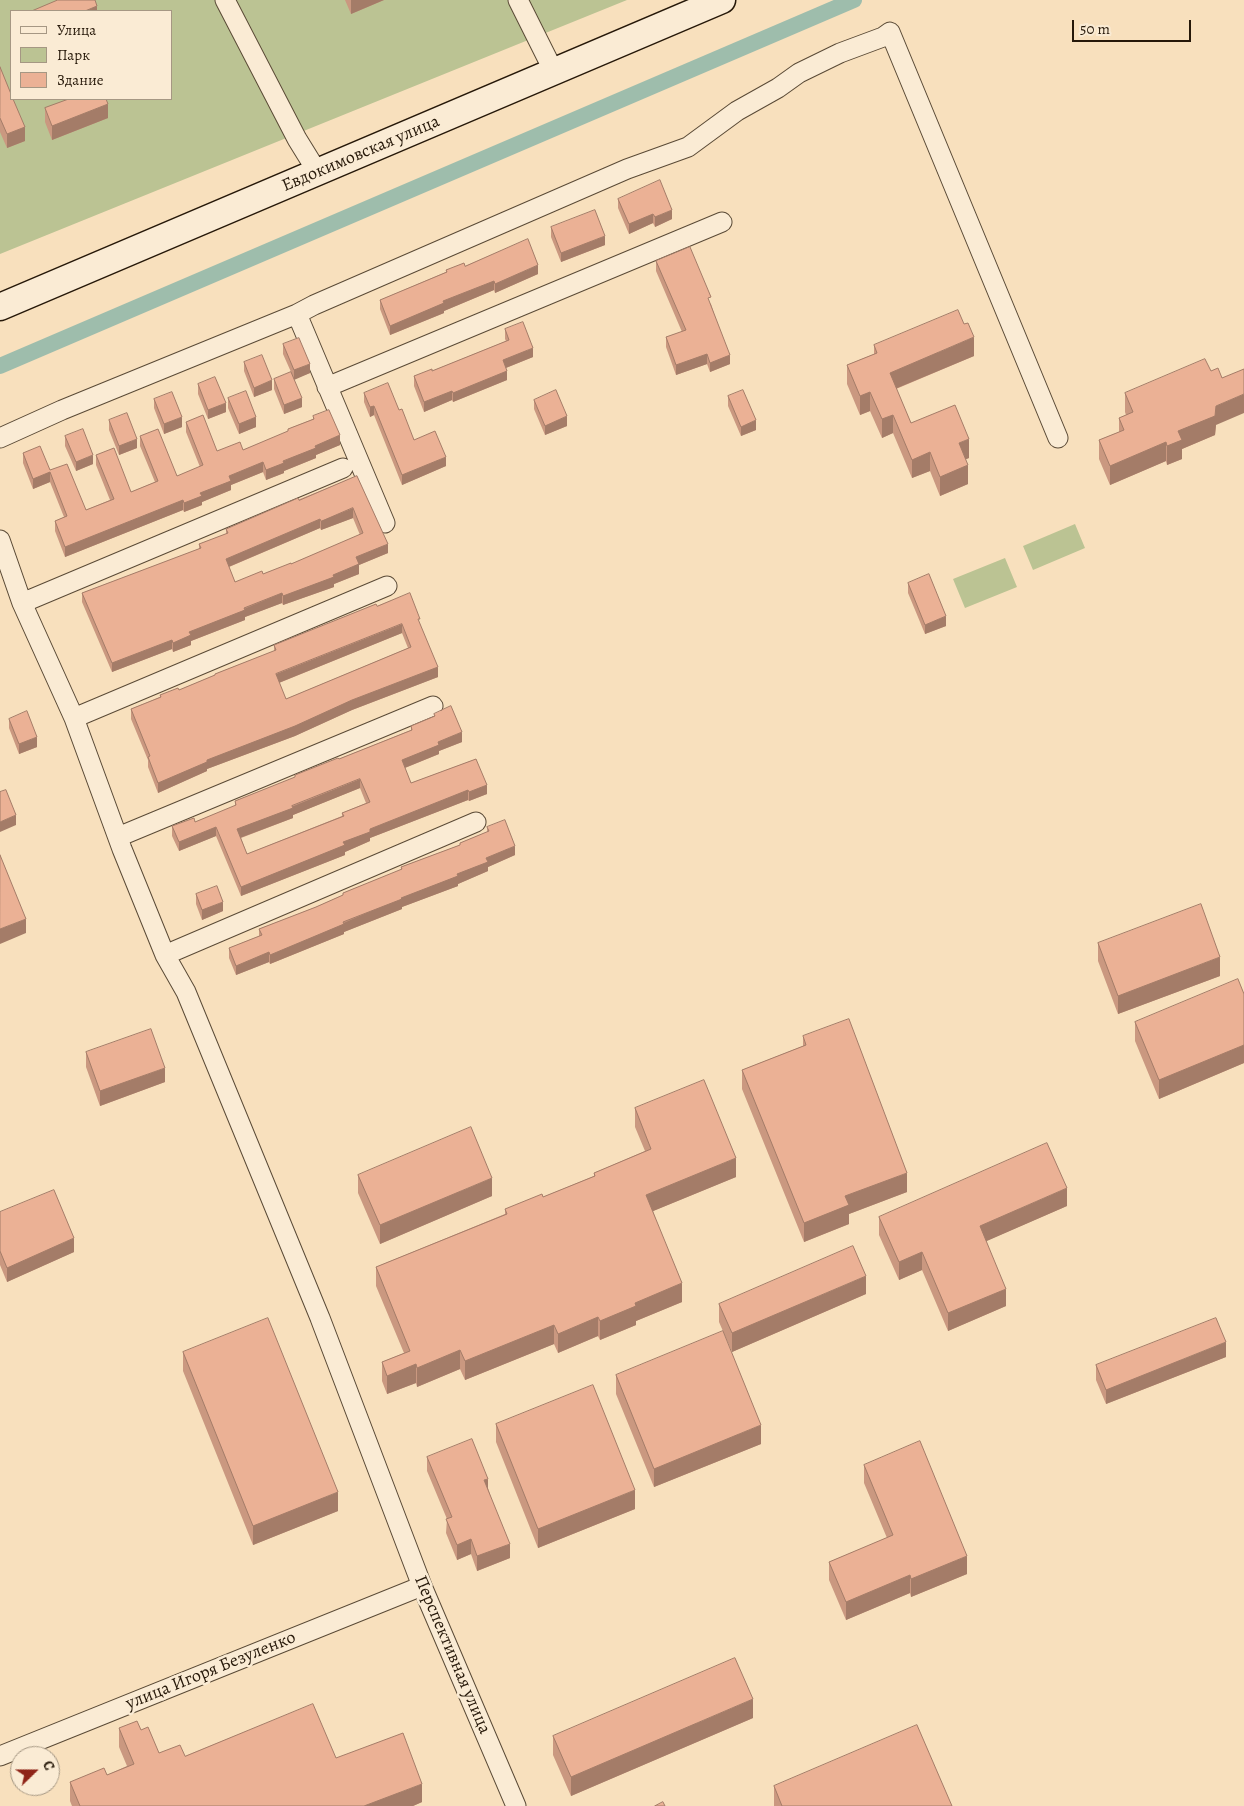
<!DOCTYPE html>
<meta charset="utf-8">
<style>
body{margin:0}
#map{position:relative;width:1244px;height:1806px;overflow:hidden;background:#f8e0bd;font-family:Alegreya,serif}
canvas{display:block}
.legend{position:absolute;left:10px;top:10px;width:162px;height:90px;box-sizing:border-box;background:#faebd4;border:1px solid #a59783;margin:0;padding:6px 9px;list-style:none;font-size:15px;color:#261809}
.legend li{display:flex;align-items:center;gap:10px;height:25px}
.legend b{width:25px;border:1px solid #a59783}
.north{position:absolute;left:10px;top:1746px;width:50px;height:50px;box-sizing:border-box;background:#faebd4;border:1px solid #a59783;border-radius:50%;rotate:68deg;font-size:14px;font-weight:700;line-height:20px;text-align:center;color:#261809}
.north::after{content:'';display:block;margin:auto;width:18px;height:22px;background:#8f2418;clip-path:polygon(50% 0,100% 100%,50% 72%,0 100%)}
.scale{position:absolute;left:1072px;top:20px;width:119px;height:22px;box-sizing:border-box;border:2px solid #261809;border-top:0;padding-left:6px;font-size:15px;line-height:18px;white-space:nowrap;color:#261809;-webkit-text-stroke:4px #faebd4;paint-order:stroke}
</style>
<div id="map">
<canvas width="1244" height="1806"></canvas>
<ul class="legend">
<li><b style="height:6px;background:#faebd4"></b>Улица</li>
<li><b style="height:14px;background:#bbc393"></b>Парк</li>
<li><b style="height:14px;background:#ebb195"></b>Здание</li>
</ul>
<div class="north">С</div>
<div class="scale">50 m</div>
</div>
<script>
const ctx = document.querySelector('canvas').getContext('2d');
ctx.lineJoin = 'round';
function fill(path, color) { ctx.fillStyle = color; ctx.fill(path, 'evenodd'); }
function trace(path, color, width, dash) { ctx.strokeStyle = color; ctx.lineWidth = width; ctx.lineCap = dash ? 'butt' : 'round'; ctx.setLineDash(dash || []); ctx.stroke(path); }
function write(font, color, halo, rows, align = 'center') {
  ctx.font = font + ' Alegreya,serif'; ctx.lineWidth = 5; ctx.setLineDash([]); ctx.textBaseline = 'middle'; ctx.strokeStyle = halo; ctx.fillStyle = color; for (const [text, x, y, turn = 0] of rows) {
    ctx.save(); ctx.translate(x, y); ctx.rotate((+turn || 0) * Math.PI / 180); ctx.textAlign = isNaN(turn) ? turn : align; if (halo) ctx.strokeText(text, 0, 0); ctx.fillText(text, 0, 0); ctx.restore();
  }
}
const green = new Path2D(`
 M0,0H627L0,254ZM11,11H171V99H11Z
 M1075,524L1085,548L1033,570L1023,546Z
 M1005,558L1017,587L965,608L953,579Z`);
const canal = new Path2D(`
 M0,366L854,0`);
const minor = new Path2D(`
 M225,0L297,139L318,173
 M518,0L554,72
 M297,314L385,523
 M327,387L722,222
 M0,438L62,410L297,314L314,305L627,169L688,147L737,111L778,88L799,73L840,53L883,37L890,32L1058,438
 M0,540L22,603L74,718L122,849L165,955L186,992L320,1318L422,1586L516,1806
 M22,603L343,468
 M74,718L387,586
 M118,837L433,706
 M165,955L476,822
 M0,1756L422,1586`);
const secondary = new Path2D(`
 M0,307L722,0`);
const wall = new Path2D(`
 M345,0H384L351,14Z
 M0,67L25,141L7,148L0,132Z
 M45,108L108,118L52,140L45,122Z
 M618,199L672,219L655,227L653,223L629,234L618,208Z
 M551,227L605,245L561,262L551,237Z
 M656,261L711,304L730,364L710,372L707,364L676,375L666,347V337L682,332L656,271Z
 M465,266L538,274L495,293L494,290L444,311V313L390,335L380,309V300L446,272V270Z
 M505,329L533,357L506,368L507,380L453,402L452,400L424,412L414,386V376L432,371L506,341L505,339Z
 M283,344L310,373L294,379L302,407L284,414L274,389V379L291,372L283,354Z
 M874,345L974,356L896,389L911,423L969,458L965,459L968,484L940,496L930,471L912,478L893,433L882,438L870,411L860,415L847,384V365L874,354Z
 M244,362L272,390L254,397L244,371Z
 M198,384L226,412L208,419L198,394Z
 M364,393L399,410L414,440L446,466L402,485L374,415L370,417L364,402Z
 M1125,393L1216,425L1215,435L1182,449V459L1167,465L1166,461L1110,485L1099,459V440L1119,432V418L1126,415L1125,412Z
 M728,396L756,430L741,436L728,406Z
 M228,398L256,427L239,434L228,408Z
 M154,399L182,427L164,434L154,408Z
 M534,400L567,426L545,435L534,409Z
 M313,416L340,445L316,455V458L284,471V473L266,480L263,472L231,485V490L202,502V505L184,512L183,510L65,557L55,531V521L64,517L50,482L33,489L23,463V453L50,470L86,510L110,500L96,465V455L131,492L155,482L140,446V436L177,476L200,467L186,432V422L217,451L243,450L288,432V429L313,419Z
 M109,420L137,448L119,455L109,430Z
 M65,436L93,464L76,471L65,446Z
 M357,476L388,553L359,565V574L334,584V587L283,605L282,603L245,617V620L191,641V645L173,652L172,649L112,672L82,602V593L199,549V544L226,534V529ZM353,518L360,535L291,564L263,574L235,582L229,567L320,528L321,530Z
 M908,583L946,626L925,634L908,593Z
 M377,606L420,624L438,677L352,710L295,736L207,769V771L158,793L148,767V760L131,719V709L160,697V695L179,690L215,675V674L274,651V645ZM402,633L408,648L286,699L279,683Z
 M434,714L462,742L439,751V754L405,768L411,783L476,759L487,794L469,801L468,800L370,838V841L345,852V855L241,896L216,836L179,851L172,836V826L195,822L235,806V801L295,778V775L339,759L411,730V726L434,717ZM360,788L366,803L342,813V816L247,854L241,838L293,818V815Z
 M9,719L37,747L19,754L9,728Z
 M487,827L515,855L488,867V871L458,884V886L402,907V909L344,932V934L270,964L269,962L236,975L229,958V948L259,936V929L316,907L343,895V893L401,870V867L460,845V843L487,832Z
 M196,894L223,911L202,920L196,904Z
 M1098,943L1220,976L1118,1014L1098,961Z
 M1244,994V1063L1159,1099L1135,1041V1022Z
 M803,1036L907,1192L849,1214V1224L804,1242L742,1089V1070L803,1046Z
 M86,1052L165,1082L100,1106L86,1067Z
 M635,1108L736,1177L653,1211L682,1302L636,1321V1325L600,1340L598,1336L558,1353L554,1344L465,1380L460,1369L417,1387L416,1383L387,1394L382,1381V1362L404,1353L376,1286V1267L505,1214V1209L543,1197L594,1176V1173L645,1151L635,1127Z
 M358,1175L492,1196L380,1244L358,1193Z
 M1067,1206L986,1241L1006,1306L948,1331L922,1270L899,1280L879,1235V1217Z
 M0,1212L74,1252L7,1282L0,1265Z
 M866,1294L732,1352L719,1322V1304Z
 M183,1352L338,1511L253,1545L183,1371Z
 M1226,1357L1106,1404L1096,1380V1365Z
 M616,1375L761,1444L654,1487L616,1394Z
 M496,1424L635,1509L538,1548L496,1442Z
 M427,1457L488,1488L510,1558L477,1571L471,1554L457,1560L446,1533L447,1519L427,1471Z
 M864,1465L967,1574L911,1597L910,1593L846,1620L829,1580V1562L887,1538L864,1483Z
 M753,1718L571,1796L553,1755V1736Z
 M119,1728L141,1730L159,1753L185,1756L336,1758L422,1802L413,1806H72L70,1801V1782L107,1775L127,1766L119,1747Z
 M774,1786L952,1806H774Z`);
const shadedWall = new Path2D(`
 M351,0H384L351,14Z
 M97,6V11H85Z
 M108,104V118L52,140V126Z
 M25,127V141L7,148V134Z
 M672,210V219L655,227V217Z
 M653,214V223L629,234V224Z
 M605,236V245L561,262V253Z
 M538,265V274L495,293V284Z
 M494,281V290L444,311V313L390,335V326L443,301Z
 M974,337V356L890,391V373Z
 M533,348V357L503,369V360Z
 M707,354V364L676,375V365Z
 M730,355V364L710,372V363Z
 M310,364V373L294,380V370Z
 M507,371V380L453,402V393Z
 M272,380V390L254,397V388Z
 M452,391V400L424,412V402Z
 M870,392V411L860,415V396Z
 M1244,394V413L1216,425L1215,435L1182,449V459L1167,465V446L1178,431L1216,406Z
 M302,398V407L284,414V405Z
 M226,403V412L208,419V410Z
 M374,406V415L370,417V407Z
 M893,415V433L882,438V419Z
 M567,416V426L545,435V426Z
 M182,417V427L164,434V424Z
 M256,417V427L239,434V424Z
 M756,420V430L741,436V427Z
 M340,435V445L316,455V458L284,471V473L266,480V470L315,446Z
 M137,439V448L119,455V446Z
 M969,439V458L959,462V443Z
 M1166,442V461L1110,485V466Z
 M930,452V471L912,478V460Z
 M93,455V464L76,471V462Z
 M446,457V466L402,485V475Z
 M263,462V472L231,485V490L202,502V505L184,512V503L229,476Z
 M968,465V484L940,496V477Z
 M50,472V482L33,489V479Z
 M183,500V510L65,557V547Z
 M353,508V518L321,530V521Z
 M320,519V528L226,568V559Z
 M388,544V553L359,565V574L334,584V587L283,605V596L333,575L356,557Z
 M282,593V603L245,617V620L191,641V645L173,652V643L189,632Z
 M946,616V626L925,634V625Z
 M402,624V633L276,684V674Z
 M172,640V649L112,672V663Z
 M438,667V677L352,710L295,736L207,769V771L158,793V783L207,760L352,700Z
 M462,732V742L439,751V754L402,769V760L438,742Z
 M37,737V747L19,754V744Z
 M360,779V788L293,815V818L237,839V829Z
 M487,785V794L469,801V792Z
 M468,790V800L370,838V841L345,852V855L241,896V887L343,842L370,829Z
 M16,815V825L0,832V822Z
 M216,827V836L179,851V842Z
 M515,846V855L488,867V871L458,884V886L402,907V909L344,932V934L270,964V955L401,898L457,874L486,858Z
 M223,902V911L202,920V910Z
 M26,919V933L0,944V929Z
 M269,952V962L236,975V966Z
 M1220,957V976L1118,1014V996Z
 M1244,1045V1063L1159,1099V1080Z
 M165,1068V1082L100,1106V1091Z
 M736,1158V1177L646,1214V1195Z
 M907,1173V1192L849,1214V1224L804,1242V1223L845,1196Z
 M492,1178V1196L380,1244V1225Z
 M1067,1188V1206L980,1244V1226Z
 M74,1238V1252L7,1282V1268Z
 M922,1252V1270L899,1280V1262Z
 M866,1276V1294L732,1352V1333Z
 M682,1283V1302L636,1321V1325L600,1340V1321L635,1303Z
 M1006,1289V1306L948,1331V1313Z
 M598,1317V1336L558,1353V1334Z
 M554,1325V1344L465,1380V1361Z
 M1226,1342V1357L1106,1404V1390Z
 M460,1350V1369L417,1387V1368Z
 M416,1364V1383L387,1394V1376Z
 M761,1425V1444L654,1487V1469Z
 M488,1479V1493L484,1480Z
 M635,1490V1509L538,1548V1529Z
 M338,1492V1511L253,1545V1526Z
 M471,1539V1554L457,1560V1545Z
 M510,1544V1558L477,1571V1556Z
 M967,1556V1574L911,1597V1579Z
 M910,1575V1593L846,1620V1602Z
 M753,1699V1718L571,1796V1777Z
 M422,1784V1802L413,1806H364Z`);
const building = new Path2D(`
 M58,0H95L97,6L85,11H32Z
 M0,67L11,94V99H13L25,127L7,134L0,118Z
 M69,99H106L108,104L52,126L45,108Z
 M660,180L672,210L655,217L653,214L629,224L618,199Z
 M595,210L605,236L561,253L551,227Z
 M528,239L538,265L495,284L494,281L443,301L444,303L390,326L380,300L447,272L446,270L464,263L465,266Z
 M690,247L711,297L708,298L730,355L710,363L707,354L676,365L666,337L686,330L656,261Z
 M958,310L964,324L968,323L974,337L890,373L911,423L955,405L969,439L959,443L968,465L940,477L930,452L912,460L893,415L882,419L870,392L860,396L847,365L877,353L874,345Z
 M523,322L533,348L503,360L507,371L453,393L452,391L424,402L414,376L432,369V371L509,340L505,329Z
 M299,338L310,364L294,370L283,344Z
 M262,355L272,380L254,388L244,362Z
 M1205,359L1211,371L1218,368L1222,378L1244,369V394L1216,406L1215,416L1178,431L1182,440L1167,446L1166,442L1110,466L1099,440L1124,430L1119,418L1133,412L1125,393Z
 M291,372L302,398L284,405L274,379Z
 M215,377L226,403L208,410L198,384Z
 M388,383L399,410L402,409L414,440L435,431L446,457L402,475L374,406L370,407L364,393Z
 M556,390L567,416L545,426L534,400Z
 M743,390L756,420L741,427L728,396Z
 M246,391L256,417L239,424L228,398Z
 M172,392L182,417L164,424L154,399Z
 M329,410L340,435L315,446L316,448L283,461L284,463L266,470L263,462L229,476L231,481L200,493L202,496L184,503L183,500L65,547L55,521L67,516L50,472L33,479L23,453L40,446L50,470L67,464L86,510L114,499L96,455L114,448L131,492L158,481L140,436L158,429L177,476L203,465L186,422L203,415L217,451L240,442L243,450L288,431V429L314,419L313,416Z
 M127,413L137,439L119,446L109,420Z
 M83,429L93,455L76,462L65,436Z
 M357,476L388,544L356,557L359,564L333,575L334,577L283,596L282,593L244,608L245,610L189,632L191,635L173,643L172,640L112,663L82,593L201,548L199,544L228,533L226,529L298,498L299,500ZM353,508L363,533L291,564V563L263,574L262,571L235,582L226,559L320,519L321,521Z
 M929,574L946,616L925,625L908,583Z
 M410,593L420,619H418L438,667L352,700L295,726L207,760V762L158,783L148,757L150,756L131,709L161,697L160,695L178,688L179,690L215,675V674L276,650L274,645L376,604L377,606ZM402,624L411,647L286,699L276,674Z
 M451,706L462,732L438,742L439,745L402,760L411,783L476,759L487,785L469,792L468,790L370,829V832L343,842L345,845L241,887L216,827L179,842L172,826L194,818L195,822L236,805L235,801L295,777V775L338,758L339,759L412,730L411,726L435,716L434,714ZM360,779L370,802L342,813L344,816L247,854L237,829L293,808L292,806Z
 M27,711L37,737L19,744L9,719Z
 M6,790L16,815L0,822V792Z
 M505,820L515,846L486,858L488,862L457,874L458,876L401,898L402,899L343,922L344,924L270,955L269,952L236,966L229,948L262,935L259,929L316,907L343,895V893L402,869L401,867L460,845V843L489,831L487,827Z
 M0,855L26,919L0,929Z
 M217,886L223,902L202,910L196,894Z
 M1201,904L1220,957L1118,996L1098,943Z
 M1238,979L1244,994V1045L1159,1080L1135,1022Z
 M849,1019L907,1173L845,1196L849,1205L804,1223L742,1070L806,1045L803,1036Z
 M151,1029L165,1068L100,1091L86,1052Z
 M704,1080L736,1158L646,1195L682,1283L635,1303L636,1306L600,1321L598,1317L558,1334L554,1325L465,1361L460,1350L417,1368L416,1364L387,1376L382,1362L410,1351L376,1267L507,1214L505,1209L542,1194L543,1197L595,1176L594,1173L651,1149L635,1108Z
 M471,1127L492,1178L380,1225L358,1175Z
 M1047,1143L1067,1188L980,1226L1006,1289L948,1313L922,1252L899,1262L879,1217Z
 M54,1190L74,1238L7,1268L0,1251V1212Z
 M853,1246L866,1276L732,1333L719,1304Z
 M268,1318L338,1492L253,1526L183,1352Z
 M1216,1318L1226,1342L1106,1390L1096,1365Z
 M723,1331L761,1425L654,1469L616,1375Z
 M593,1385L635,1490L538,1529L496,1424Z
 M472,1439L488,1479L484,1480L510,1544L477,1556L471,1539L457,1545L446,1519L452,1517L427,1457Z
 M920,1441L967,1556L911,1579L910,1575L846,1602L829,1562L893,1535L864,1465Z
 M735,1658L753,1699L571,1777L553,1736Z
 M313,1704L336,1758L403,1733L422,1784L364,1806H80L70,1782L104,1768L107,1775L134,1764L119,1728L137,1721L141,1730L148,1727L159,1753L180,1745L185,1756Z
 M917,1725L952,1806H782L774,1786Z
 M663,1802L665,1806H655Z`);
const streetNames = [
 ["Евдокимовская улица",361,154,-23],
 ["Перспективная улица",452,1655,67],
 ["улица Игоря Безуленко",211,1671,-22]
];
fill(green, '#bbc393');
trace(canal, '#9ebdac', 16);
trace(minor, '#5a4a36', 21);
trace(secondary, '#261809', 29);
trace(minor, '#faebd4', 19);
trace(secondary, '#faebd4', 26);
fill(wall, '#ca9880');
fill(shadedWall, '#a47c68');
fill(building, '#ebb195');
trace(building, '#a47c68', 1);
write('18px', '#261809', '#faebd4', streetNames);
</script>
